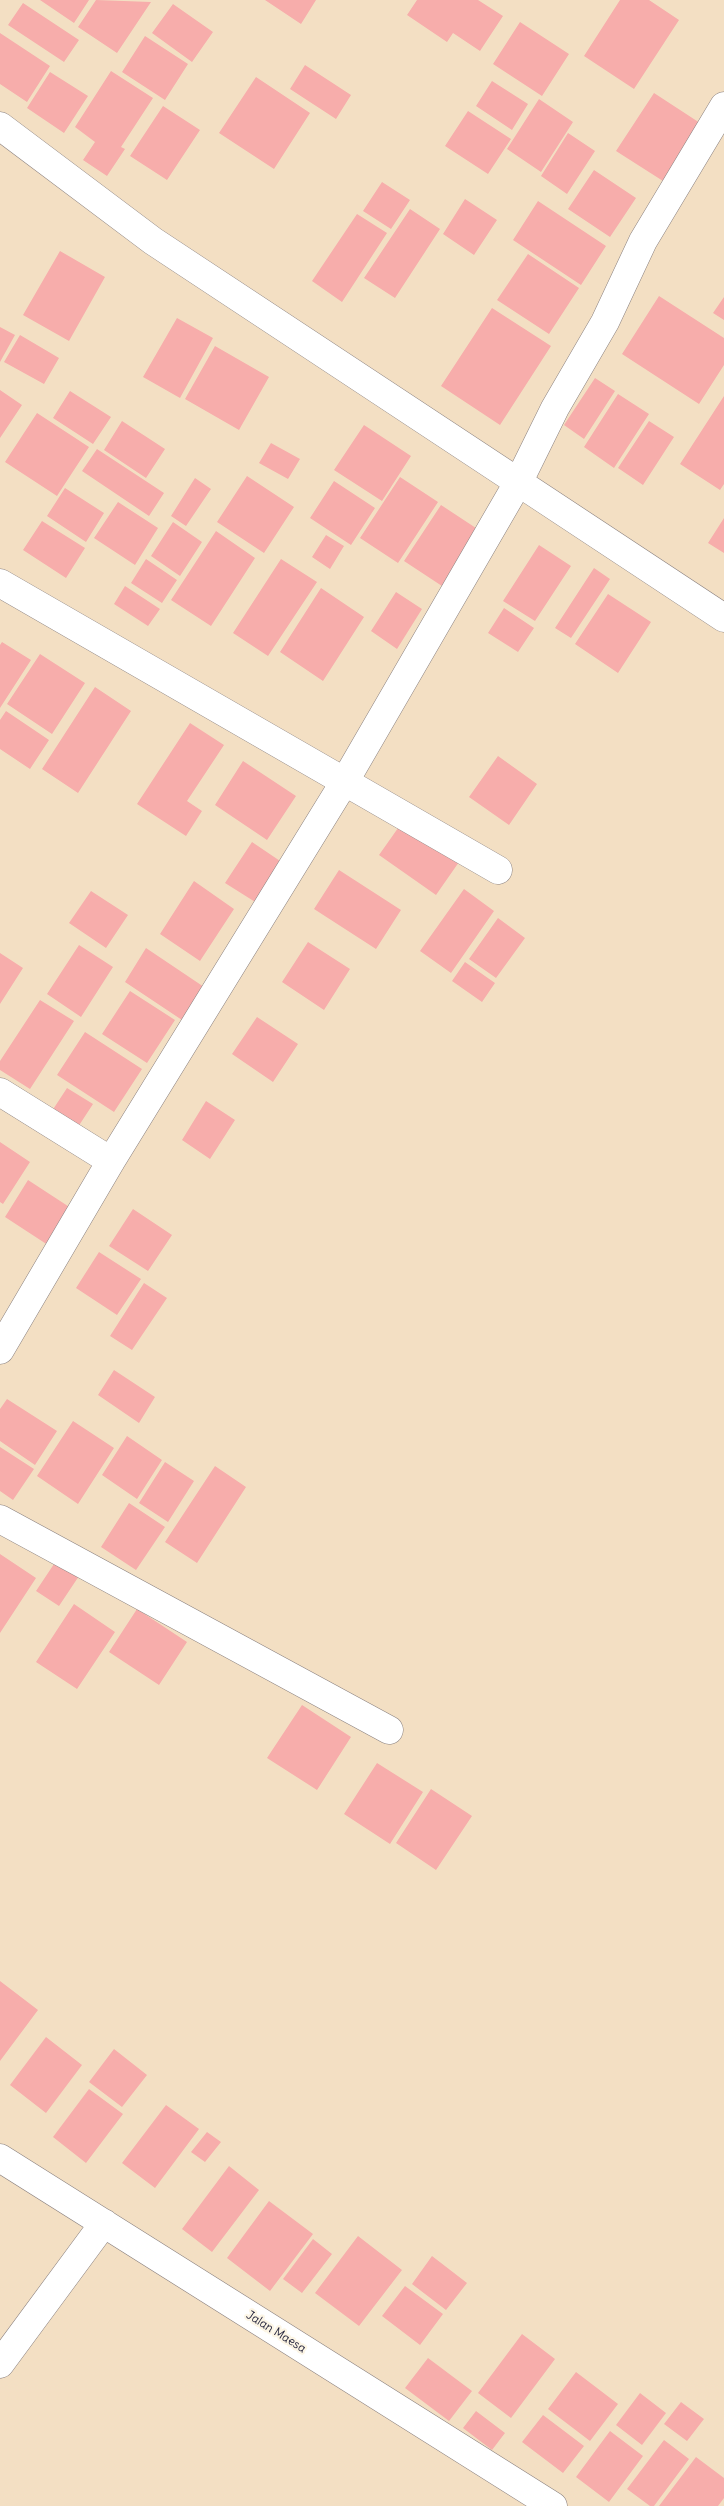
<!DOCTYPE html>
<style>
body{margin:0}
canvas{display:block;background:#f3dfc3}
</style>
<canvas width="724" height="2506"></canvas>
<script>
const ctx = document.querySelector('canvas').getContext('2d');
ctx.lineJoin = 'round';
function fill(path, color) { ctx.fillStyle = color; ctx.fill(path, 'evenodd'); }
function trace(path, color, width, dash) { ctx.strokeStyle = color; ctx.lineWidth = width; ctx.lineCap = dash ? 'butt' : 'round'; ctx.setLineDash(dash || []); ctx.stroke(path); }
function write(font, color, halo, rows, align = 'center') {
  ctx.font = font + ' Delius,sans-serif'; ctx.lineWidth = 4.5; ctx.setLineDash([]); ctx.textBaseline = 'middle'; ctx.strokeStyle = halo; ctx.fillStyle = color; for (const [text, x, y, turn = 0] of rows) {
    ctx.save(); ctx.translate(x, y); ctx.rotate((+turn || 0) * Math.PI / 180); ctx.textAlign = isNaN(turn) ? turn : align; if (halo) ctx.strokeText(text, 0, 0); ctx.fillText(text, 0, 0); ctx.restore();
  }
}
const building = new Path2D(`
 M40,0H89L74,23Z
 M96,0L151,2L117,53L78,27Z
 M265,0H316L301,24Z
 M417,0H478L503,16L480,51L453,33L447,42L407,15Z
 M620,0H649L679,20L634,89L584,56Z
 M23,3L79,40L64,62L8,25Z
 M173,4L213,32L192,62L152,33Z
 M520,22L569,54L542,96L493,64Z
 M0,33L50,66L27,102L0,84Z
 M145,36L188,64L165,100L122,72Z
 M305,65L351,95L336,119L290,89Z
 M111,71L153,98L121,147L125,149L107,176L83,160L95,142L75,127Z
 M50,72L88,96L64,133L27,108Z
 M256,77L310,113L274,169L219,133Z
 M492,81L528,104L512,130L476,106Z
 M654,93L700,123L663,181L616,151Z
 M539,99L573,122L541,172L507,149Z
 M163,106L200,130L167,180L130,156Z
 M468,111L511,139L488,174L445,146Z
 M568,133L595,151L567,194L541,176Z
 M594,170L636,198L610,237L568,209Z
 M382,182L410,200L391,229L363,211Z
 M465,199L497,220L474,255L443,234Z
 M538,201L606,246L581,285L513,240Z
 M410,209L440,229L395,298L364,278Z
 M357,214L387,233L342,302L312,281Z
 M60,251L105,277L69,341L23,315Z
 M528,254L579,288L549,334L497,300Z
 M659,296L724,338V365L699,404L622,354Z
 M724,297V320L713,313Z
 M492,308L551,346L500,425L441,386Z
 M177,318L213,338L180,398L143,377Z
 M0,327L15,335L0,362Z
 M20,335L59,358L44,384L4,362Z
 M215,346L269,377L239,430L185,399Z
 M595,378L615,391L584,439L564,425Z
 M0,390L22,405L0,438Z
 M70,391L111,417L93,444L53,418Z
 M618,394L649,414L614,468L584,447Z
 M724,396V484L720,490L680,464Z
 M37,413L89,447L57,496L5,462Z
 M122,421L165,449L146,478L104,450Z
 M649,421L674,437L643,485L618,468Z
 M364,425L411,456L382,501L334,470Z
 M271,443L300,459L288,479L259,463Z
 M97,449L164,493L149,516L82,471Z
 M247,476L294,507L264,553L217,522Z
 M400,477L438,502L398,563L360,538Z
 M195,478L211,489L186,526L171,516Z
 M334,481L375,508L351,545L310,518Z
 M65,488L104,513L86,542L47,516Z
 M118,502L158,528L135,565L94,538Z
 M441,505L482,532L445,588L404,561Z
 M724,518V553L708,543Z
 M42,521L85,548L66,578L23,550Z
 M173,522L202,542L180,576L151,556Z
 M216,531L255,558L211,626L171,600Z
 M326,535L344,546L330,569L312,557Z
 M539,545L571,566L535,621L503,601Z
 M146,559L177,580L162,603L131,583Z
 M281,559L317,582L268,656L233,633Z
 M594,568L610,579L571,638L555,628Z
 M125,586L160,609L148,626L114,604Z
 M321,588L364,617L323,681L280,652Z
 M396,592L422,609L397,649L371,631Z
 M608,594L651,622L618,673L575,644Z
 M504,608L534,628L518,652L488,633Z
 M2,642L31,660L0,708V645Z
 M40,654L85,683L52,734L7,704Z
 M95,687L131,711L78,793L42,769Z
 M6,711L49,740L30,769L0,749V720Z
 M190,723L224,745L187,801L202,811L186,836L137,804Z
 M498,756L537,784L509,825L469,797Z
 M243,761L296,796L267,840L215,805Z
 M403,821L459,862L436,895L379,855Z
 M252,842L286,865L260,905L225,883Z
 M339,870L401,910L376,949L314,909Z
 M194,881L234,909L200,961L160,934Z
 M464,889L494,911L451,973L420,951Z
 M91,891L128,915L106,948L69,923Z
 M498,918L525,938L496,978L469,959Z
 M308,942L350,969L324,1010L282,982Z
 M79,945L113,967L81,1017L47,994Z
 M146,948L207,989L185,1022L125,982Z
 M0,953L23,968L0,1004Z
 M465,962L495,983L482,1002L452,981Z
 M130,991L175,1020L147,1063L102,1034Z
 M40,1000L74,1021L30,1089L0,1070V1061Z
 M257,1017L298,1044L273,1082L232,1054Z
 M85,1032L142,1069L114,1112L57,1075Z
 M67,1088L93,1104L76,1130L50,1114Z
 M206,1101L235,1120L210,1159L182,1140Z
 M0,1142L30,1162L3,1204L0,1202Z
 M28,1180L77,1212L54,1249L5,1217Z
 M133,1209L172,1235L148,1271L109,1246Z
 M99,1252L141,1279L117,1315L76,1288Z
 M144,1283L167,1298L132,1350L110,1336Z
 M114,1370L155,1397L139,1423L98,1395Z
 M7,1399L57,1431L35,1465L0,1441V1409Z
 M73,1421L114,1448L78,1504L37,1476Z
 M127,1436L162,1460L137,1499L102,1475Z
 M0,1447L34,1469L13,1500L0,1491Z
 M165,1462L194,1481L168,1522L139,1503Z
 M215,1466L246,1487L197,1563L165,1542Z
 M129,1503L165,1527L136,1570L101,1547Z
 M0,1554L36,1578L0,1633Z
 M56,1561L79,1576L59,1606L36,1591Z
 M74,1604L115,1632L77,1689L36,1662Z
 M137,1609L187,1642L159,1685L109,1652Z
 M302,1705L351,1737L317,1790L267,1758Z
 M377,1763L423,1792L390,1844L344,1814Z
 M431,1789L472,1816L436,1870L396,1843Z
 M0,1981L38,2010L0,2061Z
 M46,2037L82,2065L46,2113L10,2085Z
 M114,2049L147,2075L122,2107L89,2082Z
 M89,2089L123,2114L86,2163L53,2137Z
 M166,2105L199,2129L155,2188L122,2163Z
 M207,2132L221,2142L205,2162L191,2152Z
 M229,2166L259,2190L212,2252L182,2229Z
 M269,2201L313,2234L270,2291L227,2258Z
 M358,2236L402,2270L359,2326L315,2293Z
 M313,2239L332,2254L302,2293L283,2279Z
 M432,2256L467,2283L446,2310L412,2284Z
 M405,2286L443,2314L420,2345L382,2316Z
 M522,2334L555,2359L511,2418L478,2393Z
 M428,2358L472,2391L449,2421L405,2388Z
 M576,2372L618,2404L590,2441L548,2409Z
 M640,2393L666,2413L642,2445L616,2425Z
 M681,2402L704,2419L687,2441L664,2424Z
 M476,2411L505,2433L492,2450L463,2428Z
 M543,2415L584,2446L563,2473L522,2442Z
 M610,2431L643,2456L609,2502L576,2477Z
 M664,2440L689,2459L654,2506H650L627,2489Z
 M696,2457L724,2478V2498L718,2506H659Z`);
const minor = new Path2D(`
 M0,126L153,241L724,618
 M0,583L498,870
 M0,1092L111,1161
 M0,1350L111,1161L345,781L519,481L555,408L605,322L643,241L724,106
 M0,1519L389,1730
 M0,2158L553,2506
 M0,2364L104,2223`);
const streetNames = [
 ["Jalan Maesa",276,2332,32]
];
fill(building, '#f7adab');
trace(minor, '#8a807f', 29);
trace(minor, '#fff', 28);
write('12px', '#22223b', '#fcf5e5', streetNames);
</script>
